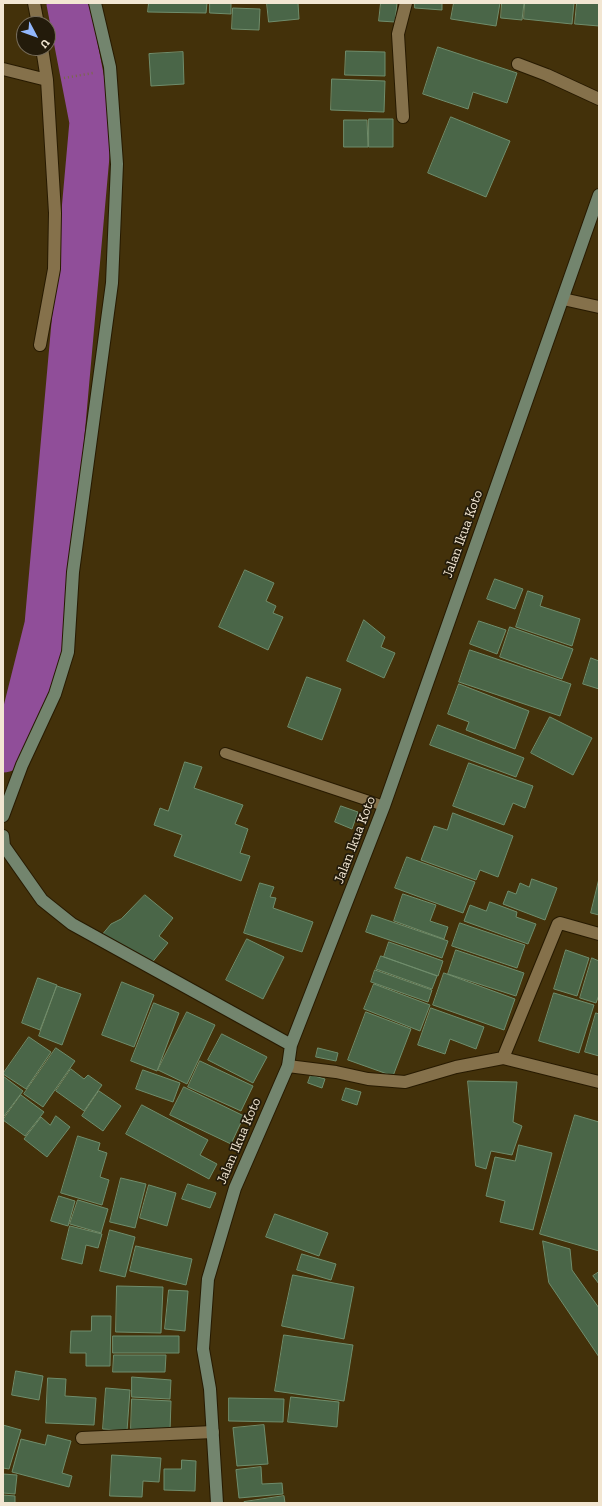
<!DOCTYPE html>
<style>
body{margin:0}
#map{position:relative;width:602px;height:1506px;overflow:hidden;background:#43310a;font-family:"Zilla Slab",serif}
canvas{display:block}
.frame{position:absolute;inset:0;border:4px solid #f2e6d2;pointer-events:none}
.north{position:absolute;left:16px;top:16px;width:40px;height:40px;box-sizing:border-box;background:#231b0b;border:1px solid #766c5b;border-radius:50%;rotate:131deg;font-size:11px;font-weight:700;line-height:16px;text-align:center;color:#f2e6d2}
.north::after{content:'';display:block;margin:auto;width:14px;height:18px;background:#92b7fd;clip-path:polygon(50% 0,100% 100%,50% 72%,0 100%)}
</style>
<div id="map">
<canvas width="602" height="1506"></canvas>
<div class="frame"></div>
<div class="north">U</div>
</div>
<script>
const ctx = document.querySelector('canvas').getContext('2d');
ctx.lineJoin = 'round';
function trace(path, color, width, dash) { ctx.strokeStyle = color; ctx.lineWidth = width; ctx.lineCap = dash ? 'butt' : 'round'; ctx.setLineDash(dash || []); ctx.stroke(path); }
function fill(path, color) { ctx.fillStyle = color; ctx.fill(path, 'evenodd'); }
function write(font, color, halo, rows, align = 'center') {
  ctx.font = font + ' "Zilla Slab",serif'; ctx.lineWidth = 3.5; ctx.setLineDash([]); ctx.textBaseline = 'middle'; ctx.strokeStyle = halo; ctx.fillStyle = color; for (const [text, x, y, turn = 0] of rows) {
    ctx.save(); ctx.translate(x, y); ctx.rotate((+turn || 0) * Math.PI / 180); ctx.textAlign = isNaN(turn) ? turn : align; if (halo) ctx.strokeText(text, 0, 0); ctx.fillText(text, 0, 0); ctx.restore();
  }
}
const river = new Path2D(`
 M3,751L6,750L21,725L46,625L91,122L68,3`);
const building = new Path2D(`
 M149,3H207L206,13L148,12Z
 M210,3H231V14L210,13Z
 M267,3H298L299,19L269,22Z
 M381,3H397L395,22L379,21Z
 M415,3H442V10L415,8Z
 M454,3H500L496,26L451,19Z
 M502,3H524L522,20L501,18Z
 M525,3H574L572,24L524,19Z
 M577,3H599V26L575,24Z
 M233,8L260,9L259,30L232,29Z
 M438,47L517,73L507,103L473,92L468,109L423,94Z
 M346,51L385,52V76L345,75Z
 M183,52L184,84L151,86L149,54Z
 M332,79L385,81L384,112L331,110Z
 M451,117L510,141L486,197L428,173Z
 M369,119H393V147H369Z
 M344,120H367L368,147H344Z
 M245,570L274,583L266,601L276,606L273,613L283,617L268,650L219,627Z
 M495,579L523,589L515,609L487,599Z
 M528,591L543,596L540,606L580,619L572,646L516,627Z
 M364,620L385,637L381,647L395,653L384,678L347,661Z
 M479,621L506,630L497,654L470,644Z
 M510,627L573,649L562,679L500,657Z
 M470,650L571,684L560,716L459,682Z
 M591,658L599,661V689L583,684Z
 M307,677L341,689L322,740L288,727Z
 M459,684L529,711L515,749L466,730L469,722L448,714Z
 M550,717L592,738L573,775L531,753Z
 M438,725L524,758L516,777L430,745Z
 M185,762L202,767L194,788L243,805L235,824L248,829L240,853L250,856L241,881L174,856L182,835L154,825L160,808L168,811Z
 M469,763L533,786L525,808L513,803L504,825L453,806Z
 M341,806L358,812L352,829L335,822Z
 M453,813L513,836L498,877L480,870L476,880L421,860L434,826L447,830Z
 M407,857L475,882L463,913L395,888Z
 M532,879L557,888L545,920L503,904L508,891L516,894L520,883L529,887Z
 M599,879V915L591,913Z
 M260,883L274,887L270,897L276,898L273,908L313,922L302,952L244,933Z
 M403,894L436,905L430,921L448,927L444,939L394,921Z
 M145,895L173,918L159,936L168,943L150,965L101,936L111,924L121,919Z
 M490,902L517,912L516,917L536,924L528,944L464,921L470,905L486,911Z
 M372,915L448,941L442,958L366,932Z
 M460,923L525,945L517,968L452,946Z
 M247,939L284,957L263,999L226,980Z
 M389,942L443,961L438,976L384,957Z
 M456,950L524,973L516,996L448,974Z
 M566,950L589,958L577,996L554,989Z
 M381,956L437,976L432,989L376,969Z
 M592,958L599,961V995L596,1003L580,998Z
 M375,970L432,990L428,1002L371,982Z
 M444,973L515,999L504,1030L433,1005Z
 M38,978L57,985L40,1030L22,1023Z
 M122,982L154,995L134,1047L102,1035Z
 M374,984L430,1005L420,1031L364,1009Z
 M57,986L81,994L62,1045L39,1036Z
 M554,993L594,1005L579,1053L539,1041Z
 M154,1003L179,1013L157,1071L131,1061Z
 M431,1008L484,1027L476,1049L450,1039L445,1054L418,1045Z
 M187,1012L215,1025L187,1084L158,1070Z
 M366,1012L411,1029L393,1076L348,1060Z
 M596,1013L599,1014V1056L585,1052Z
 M222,1034L267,1057L253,1083L208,1060Z
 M29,1037L51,1052L26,1089L3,1074Z
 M56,1048L75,1061L43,1107L24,1094Z
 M318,1048L338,1053L336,1061L316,1057Z
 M200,1061L253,1086L241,1111L188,1087Z
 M71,1069L84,1079L88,1075L102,1085L84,1111L56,1091Z
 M143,1070L180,1083L173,1102L136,1089Z
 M311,1075L325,1079L322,1088L308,1083Z
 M3,1076L23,1091L4,1116L3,1115Z
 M468,1081L517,1082L513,1122L522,1126L512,1155L491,1151L486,1169L476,1166Z
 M184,1087L244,1116L231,1144L170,1115Z
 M346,1088L361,1092L357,1105L342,1100Z
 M99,1091L121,1106L103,1131L82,1116Z
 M21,1095L44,1112L25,1136L3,1120Z
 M142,1105L208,1140L200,1155L217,1164L209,1179L126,1134Z
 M575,1115L599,1122V1251L540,1234Z
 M56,1116L70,1127L47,1157L24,1139L41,1117L50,1125Z
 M78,1136L100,1143L98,1150L107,1153L100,1177L109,1180L102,1205L61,1193Z
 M519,1145L552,1153L533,1230L500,1222L505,1201L486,1196L495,1157L515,1161Z
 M121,1178L146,1184L135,1228L110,1222Z
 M188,1184L216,1193L210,1208L182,1199Z
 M149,1185L176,1193L167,1226L140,1218Z
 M59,1196L75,1201L68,1226L51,1221Z
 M78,1200L108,1209L101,1233L70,1224Z
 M275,1214L328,1233L319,1256L266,1237Z
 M70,1226L102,1234L98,1248L86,1245L82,1264L62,1259Z
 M110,1230L135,1237L125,1277L100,1271Z
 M543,1241L570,1249L572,1270L599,1308V1357L549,1283Z
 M136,1246L192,1259L186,1285L130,1271Z
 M302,1254L336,1264L331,1280L297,1270Z
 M599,1272V1284L593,1276Z
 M293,1275L354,1287L344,1339L282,1326Z
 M117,1286L163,1287L161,1333L116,1332Z
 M169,1290L188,1291L185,1331L165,1329Z
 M92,1316H111L110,1366H86V1353H70L71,1331H91Z
 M284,1335L353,1345L344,1401L275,1391Z
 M113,1336H179V1353H113Z
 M114,1355H166L165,1372H113Z
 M16,1371L43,1376L39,1400L12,1395Z
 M132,1377L171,1380L170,1399L132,1397Z
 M48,1378L66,1379L65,1396L96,1398L94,1425L46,1423Z
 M106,1388L130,1390L127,1431L103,1429Z
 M291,1397L339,1402L337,1427L288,1422Z
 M229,1398L284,1399L283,1422L229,1421Z
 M132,1399L171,1401L170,1431L131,1429Z
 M3,1425L21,1430L9,1469L3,1468Z
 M264,1425L268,1464L237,1466L233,1428Z
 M48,1435L71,1441L62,1473L72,1476L69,1487L12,1472L21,1439L45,1445Z
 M112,1455L161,1458L159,1482L143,1481L142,1497L110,1496Z
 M182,1460L196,1461L195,1491L164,1490V1469H181Z
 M261,1467L262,1484L282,1483L283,1494L239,1498L236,1470Z
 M3,1474L17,1475L15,1494L3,1493Z
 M3,1495L15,1496V1503H3Z
 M284,1496L285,1503H244V1502Z`);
const path = new Path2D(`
 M64,78L93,73`);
const lane = new Path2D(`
 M225,753L384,806`);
const street = new Path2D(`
 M34,3L38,24
 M518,64L547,75L599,99
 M3,69L47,80
 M403,117L398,34L406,3
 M563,299L599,307
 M40,345L54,269L55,213L47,80L42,48
 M503,1058L558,924L560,923L599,934
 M288,1066L336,1072L368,1079L405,1082L456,1067L503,1058L599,1082
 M82,1438L213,1432`);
const secondary = new Path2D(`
 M3,816L22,765L55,694L68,652L73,572L112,283L117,164L110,67L95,3
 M3,836L4,846L42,900L72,924L291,1045
 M217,1503L210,1389L203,1349L208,1279L235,1188L288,1066L291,1045L384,806L599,195`);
const streetNames = [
 ["Jalan Ikua Koto",463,534,-70],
 ["Jalan Ikua Koto",355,840,-69],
 ["Jalan Ikua Koto",239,1141,-67]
];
trace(river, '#904e99', 43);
fill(building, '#4a6648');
trace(building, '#6f8d6c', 1);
trace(lane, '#271a00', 12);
trace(street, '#271a00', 14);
trace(secondary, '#271a00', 14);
trace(path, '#7a6a49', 2.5, [1, 3]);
trace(lane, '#85714b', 10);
trace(street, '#85714b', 12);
trace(secondary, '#73856e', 12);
write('14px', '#f2e6d2', '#231b0b', streetNames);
</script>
